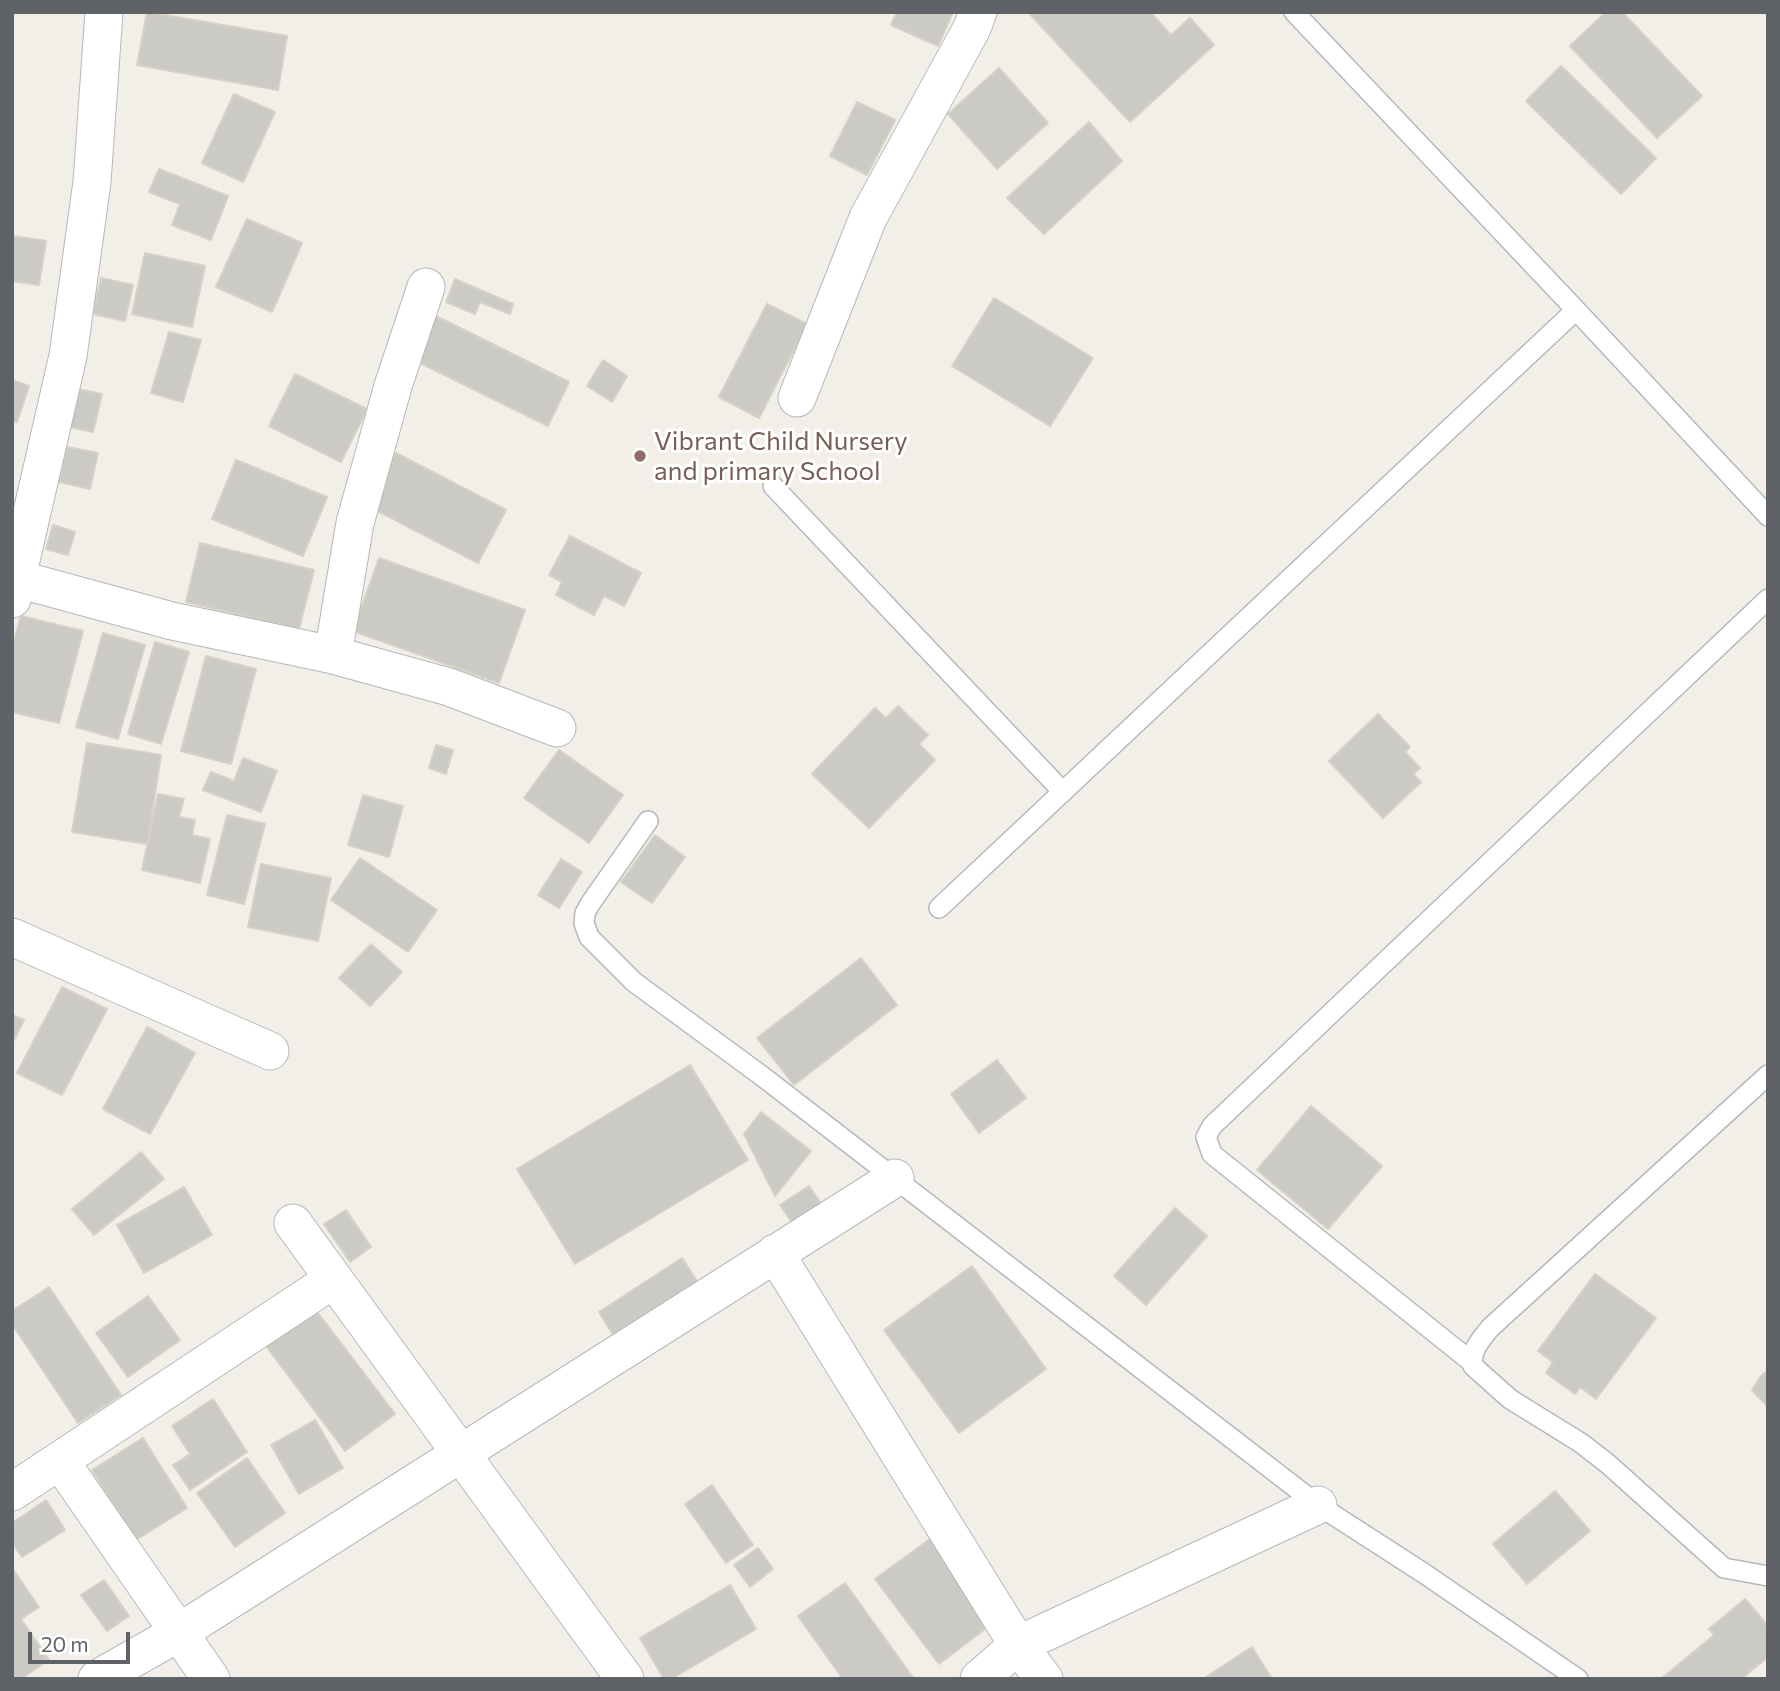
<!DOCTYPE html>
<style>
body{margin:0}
#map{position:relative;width:1780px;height:1691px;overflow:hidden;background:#f1efe8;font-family:Commissioner,sans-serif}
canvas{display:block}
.frame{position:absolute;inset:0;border:14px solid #5f6368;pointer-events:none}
.scale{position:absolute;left:28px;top:1632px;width:102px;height:32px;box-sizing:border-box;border:4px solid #5f6368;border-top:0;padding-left:9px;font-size:21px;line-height:24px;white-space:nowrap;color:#5f6368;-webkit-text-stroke:5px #fff;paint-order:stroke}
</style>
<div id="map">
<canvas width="1780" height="1691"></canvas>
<div class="frame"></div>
<div class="scale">20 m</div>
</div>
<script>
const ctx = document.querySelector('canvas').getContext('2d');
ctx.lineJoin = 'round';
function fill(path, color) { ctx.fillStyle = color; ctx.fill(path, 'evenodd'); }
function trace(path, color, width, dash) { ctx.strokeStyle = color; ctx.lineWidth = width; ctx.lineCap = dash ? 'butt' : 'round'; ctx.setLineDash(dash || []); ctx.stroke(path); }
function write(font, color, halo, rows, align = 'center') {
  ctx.font = font + ' Commissioner,sans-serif'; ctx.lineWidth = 6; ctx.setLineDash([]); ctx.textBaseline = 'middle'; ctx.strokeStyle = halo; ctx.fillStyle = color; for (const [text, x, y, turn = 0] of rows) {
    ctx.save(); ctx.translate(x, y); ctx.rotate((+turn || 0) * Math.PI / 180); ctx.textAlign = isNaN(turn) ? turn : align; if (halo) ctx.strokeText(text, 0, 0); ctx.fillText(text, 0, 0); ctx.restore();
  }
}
const building = new Path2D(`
 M147,12L287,36L278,90L137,65Z
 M897,12H953L938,46L891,25Z
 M1028,12H1150L1171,35L1190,18L1214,45L1130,122Z
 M1606,12H1622L1702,96L1657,138L1570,46Z
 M1561,66L1656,158L1621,194L1526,101Z
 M999,68L1048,123L997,169L948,114Z
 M234,94L275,112L243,182L202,163Z
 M857,102L895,120L867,175L830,156Z
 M1089,122L1122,161L1044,234L1007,198Z
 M159,169L228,196L211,240L172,225L180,204L149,192Z
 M247,219L302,243L272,312L216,287Z
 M13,236L46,241L39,285L12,281Z
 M145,253L205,266L192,327L132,314Z
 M101,278L133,285L125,321L93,314Z
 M455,279L513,304L510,314L480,302L475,314L446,302Z
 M994,298L1093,358L1050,426L952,366Z
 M767,304L807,324L759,418L719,397Z
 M434,315L569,382L548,426L412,359Z
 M169,332L201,340L183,402L151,393Z
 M603,360L627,376L612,402L587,386Z
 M295,374L367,409L341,462L269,426Z
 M12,380L29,386L17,422L12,421Z
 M78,389L102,394L93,432L69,427Z
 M67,447L98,453L90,489L59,482Z
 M396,453L506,510L478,563L368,506Z
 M236,460L327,497L303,556L212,519Z
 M53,525L75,532L68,555L46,549Z
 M570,536L641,573L624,606L604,596L594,615L556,595L562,582L549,575Z
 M200,543L314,570L299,629L186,602Z
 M379,558L525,610L499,683L353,631Z
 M21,616L83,631L59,723L12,712V647Z
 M103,633L145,645L118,739L76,727Z
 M155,642L189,652L161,744L128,734Z
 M206,656L256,669L231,764L181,751Z
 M898,706L928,735L919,744L935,760L869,828L812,774L875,708L886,718Z
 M1378,714L1410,747L1405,752L1420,768L1413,774L1421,782L1383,818L1329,761Z
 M87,743L161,755L147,844L72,832Z
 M436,745L453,750L446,774L429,768Z
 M559,750L623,795L589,843L524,798Z
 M243,758L277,771L261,812L203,790L211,772L234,781Z
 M158,794L184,799L179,817L195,820L192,835L210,839L200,883L142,870Z
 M363,795L403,806L389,857L348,845Z
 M227,815L265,824L244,904L207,895Z
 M655,835L685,857L652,903L621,882Z
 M360,858L437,910L408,952L331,900Z
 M561,859L582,872L559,908L538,895Z
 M261,864L331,878L318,941L248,927Z
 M371,944L402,972L370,1006L339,978Z
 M861,958L897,1005L794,1085L757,1038Z
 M62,987L107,1009L62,1095L17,1073Z
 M12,1015L24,1020L12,1044Z
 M147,1027L195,1053L150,1134L103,1109Z
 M997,1060L1026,1098L979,1133L951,1094Z
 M690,1065L748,1160L575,1264L517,1169Z
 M1311,1106L1382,1166L1328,1229L1257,1170Z
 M761,1112L811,1151L775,1196L744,1134Z
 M141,1152L164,1179L94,1235L72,1209Z
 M809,1186L822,1205L793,1224L780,1205Z
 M184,1187L212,1235L144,1273L117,1225Z
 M1175,1208L1207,1236L1146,1305L1114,1276Z
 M346,1210L371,1247L350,1262L324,1224Z
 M682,1258L697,1281L613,1335L599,1312Z
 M972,1266L1046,1369L959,1433L884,1330Z
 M1595,1274L1656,1318L1596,1399L1580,1387L1575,1394L1546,1373L1553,1362L1538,1351Z
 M49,1287L121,1395L78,1423L12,1324V1311Z
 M148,1296L180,1340L128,1377L96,1333Z
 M315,1309L395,1414L345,1451L266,1346Z
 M1768,1370V1407L1752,1390L1760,1377Z
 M213,1399L247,1452L190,1490L173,1465L190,1454L172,1426Z
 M315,1420L343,1468L299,1494L271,1445Z
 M143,1438L187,1508L136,1540L92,1470Z
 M247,1458L285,1513L235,1547L197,1493Z
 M712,1485L753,1545L726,1563L685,1504Z
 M1555,1491L1590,1531L1527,1584L1493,1544Z
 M46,1500L65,1530L22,1557L12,1543V1523Z
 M934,1536L997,1620L939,1664L875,1579Z
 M758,1548L773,1569L750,1587L734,1565Z
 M12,1568L39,1607L21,1619L49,1660L21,1679H12Z
 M104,1580L129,1616L107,1631L81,1595Z
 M845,1583L914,1679H843L798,1616Z
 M730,1585L756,1629L671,1679H664L640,1638Z
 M1745,1599L1768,1626V1657L1741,1679H1661L1714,1635L1709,1629Z
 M1252,1647L1272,1679H1203Z`);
const lane = new Path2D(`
 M1294,12L1576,310L1768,516
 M773,486L1063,792
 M648,821L590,904L585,913L584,923L589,937L634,982L762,1076L1318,1505L1425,1574L1578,1679
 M939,908L1576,310
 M1768,1075L1490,1328C1481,1340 1470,1350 1473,1366L1510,1399L1581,1443L1608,1464L1724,1568L1768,1576
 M1473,1363L1212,1154L1206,1137L1212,1126L1768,599`);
const street = new Path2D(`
 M797,398L868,218L972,28L978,12
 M18,579L172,621L333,655L449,687L557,728
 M12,599L68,356L92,182L104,12
 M333,655L355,523L393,386L426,287
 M12,937L270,1051
 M293,1223L625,1679
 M775,1253L1018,1645L979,1679
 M60,1461L211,1679
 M12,1492L334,1279
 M97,1679L178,1633L895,1178
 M1044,1679L1018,1645L1318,1505`);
const markers = [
 [640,456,7,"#8d6e63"]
];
const educationNames = [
 ["Vibrant Child Nursery",654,441],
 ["and primary School",654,471]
];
fill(building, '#cccac5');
trace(building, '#d6d1c6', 2);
trace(lane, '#b5b8bc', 22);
trace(street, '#b5b8bc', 39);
trace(lane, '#fff', 19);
trace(street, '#fff', 37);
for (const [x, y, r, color] of markers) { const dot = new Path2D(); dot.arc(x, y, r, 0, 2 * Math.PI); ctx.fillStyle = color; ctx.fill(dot); trace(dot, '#fff', 2.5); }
write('26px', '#785e54', '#fff', educationNames, 'left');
</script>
